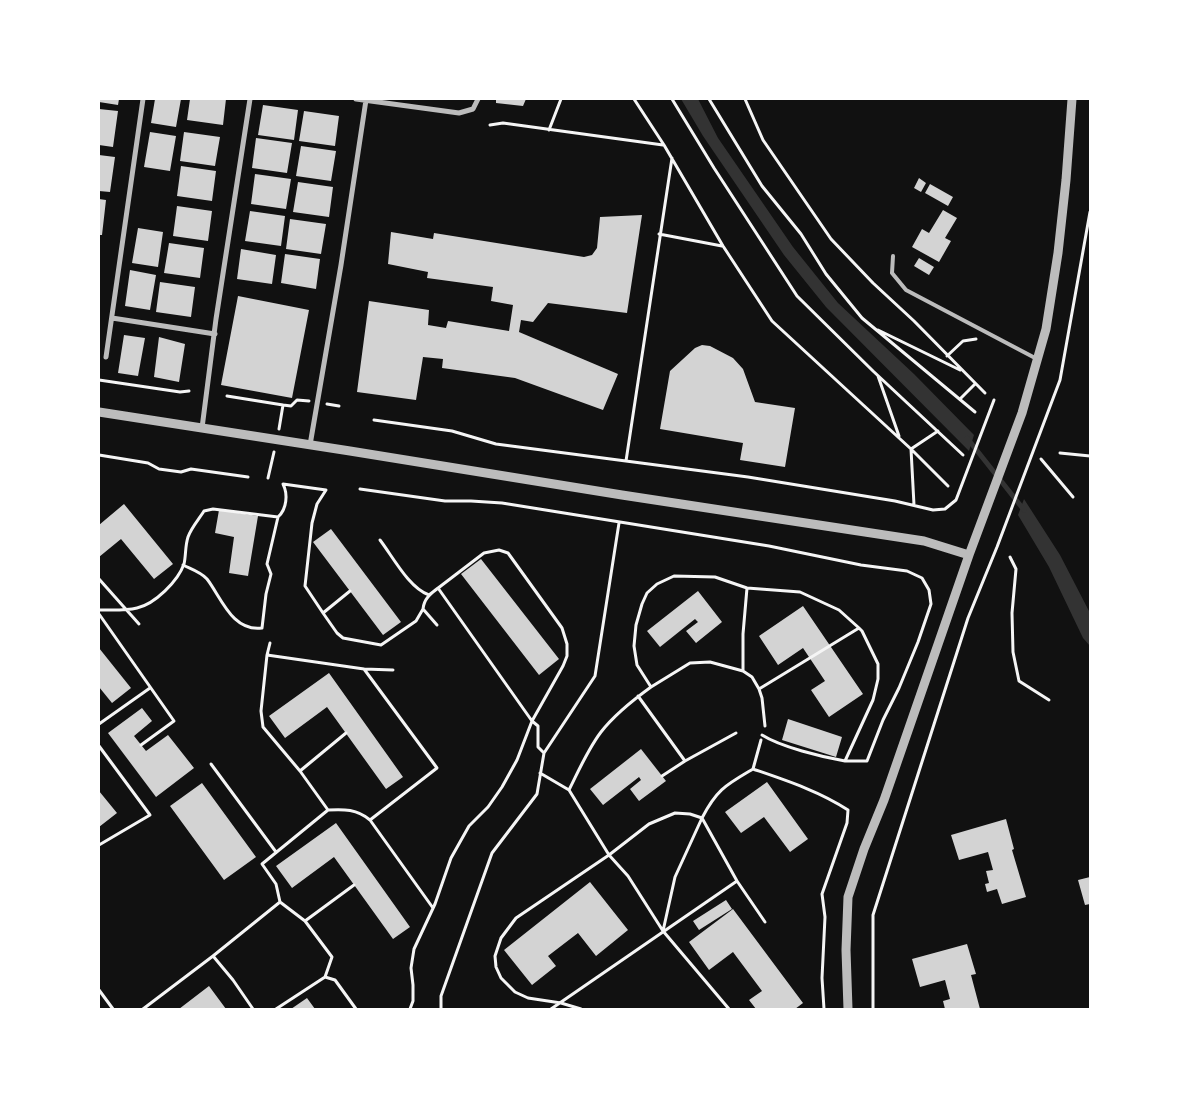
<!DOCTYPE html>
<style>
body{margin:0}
#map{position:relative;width:1189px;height:1108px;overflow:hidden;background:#111;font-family:"Sofia Sans Condensed",sans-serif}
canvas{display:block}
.frame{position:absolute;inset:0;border:100px solid #fff;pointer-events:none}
</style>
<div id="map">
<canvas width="1189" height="1108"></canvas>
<div class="frame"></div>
</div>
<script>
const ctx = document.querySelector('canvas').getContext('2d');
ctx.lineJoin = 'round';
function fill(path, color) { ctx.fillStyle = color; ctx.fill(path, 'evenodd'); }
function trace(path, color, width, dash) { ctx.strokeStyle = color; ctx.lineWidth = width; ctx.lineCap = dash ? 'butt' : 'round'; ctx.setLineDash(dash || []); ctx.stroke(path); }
const water = new Path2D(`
 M681,99H698L718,138L793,247L838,303L914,374L974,435L969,451L826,307L784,255L703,136Z
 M1024,499L1060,555L1090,613V646L1083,638L1049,567L1018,515Z`);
const stream = new Path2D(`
 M967,438L1024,510`);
const building = new Path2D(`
 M99,99H119L118,105L99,102Z
 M155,99H181L176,127L151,123Z
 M190,99H226L223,125L187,120Z
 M496,99H526L523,106L496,103Z
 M263,105L298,110L294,140L258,135Z
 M99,109L118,111L113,147L99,145Z
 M304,111L339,116L335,146L299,141Z
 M150,132L176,136L170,171L144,167Z
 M184,132L220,137L215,166L180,161Z
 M256,138L292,143L287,173L252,168Z
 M301,146L336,151L331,181L296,176Z
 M99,155L115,157L110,192L99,191Z
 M181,166L216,171L212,201L177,196Z
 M255,174L291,179L286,209L251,204Z
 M919,178L926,183L921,192L914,188Z
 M298,182L333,187L329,217L293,212Z
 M930,184L953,197L948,206L925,193Z
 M99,199L106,200L102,235H99Z
 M177,206L212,211L208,241L173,236Z
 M943,210L957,218L945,238L951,241L939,262L912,247L922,229L929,233Z
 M250,211L285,216L281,246L245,241Z
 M642,215L627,313L548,303L533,322L521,320L519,332L618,374L603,410L515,378L442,368L443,359L423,357L416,400L357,392L369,301L429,310L428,325L446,328L448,321L509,331L513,305L491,301L493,287L427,278L428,272L388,264L391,232L433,239L434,233L584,257L592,255L597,248L600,217Z
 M290,219L326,224L321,254L286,249Z
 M138,228L163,232L158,267L132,263Z
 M169,243L204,248L200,278L164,273Z
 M241,249L276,255L272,284L237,279Z
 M285,254L320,259L316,289L281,283Z
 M919,258L934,267L929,275L914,266Z
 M130,270L156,275L150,310L125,306Z
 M160,282L195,287L191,317L156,312Z
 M238,296L309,310L292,398L221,385Z
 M124,335L145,338L138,376L118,373Z
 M159,337L185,344L179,382L154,377Z
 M702,345L710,346L733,358L743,369L755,402L795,408L785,467L740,460L743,443L660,429L670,371L695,348Z
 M124,504L173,564L154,579L121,539L99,557V525Z
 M219,510L258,516L248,576L229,573L234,537L215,533Z
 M331,529L401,622L383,635L313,542Z
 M481,559L559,659L539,675L461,574Z
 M698,591L722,622L696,643L686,631L698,622L695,619L660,647L647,631Z
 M803,606L863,694L829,717L811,690L825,681L803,648L778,665L759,636Z
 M99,648L131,688L112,703L99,687Z
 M329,673L403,777L386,789L327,707L285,738L269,716Z
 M142,708L152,721L134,736L146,751L168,735L194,768L156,797L108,733Z
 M788,719L842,737L836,757L782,740Z
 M641,749L666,781L639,801L630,789L641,780L639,777L603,805L590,789Z
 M767,782L808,839L790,852L764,817L741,833L725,812Z
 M202,783L256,857L224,880L170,806Z
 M99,791L117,813L99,827Z
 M1006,819L1014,849L1012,850L1026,897L1002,904L997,889L987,892L985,884L989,883L986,871L993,870L988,852L959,860L951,835Z
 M336,823L410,927L393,939L334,857L292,888L276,866Z
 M1090,877V904L1085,905L1078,880Z
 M590,882L628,930L596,956L578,933L548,956L556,966L532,985L504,950Z
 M726,900L732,909L699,930L693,921Z
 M733,909L803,1003L795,1009H756L749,1000L762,991L733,952L709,970L689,942Z
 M967,944L976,974L971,975L980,1009H945L943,1001L950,999L945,980L920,987L912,959Z
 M209,986L226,1009H179Z
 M307,998L315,1009H291Z`);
const path = new Path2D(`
 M634,99L664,145L723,246L772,321L911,449L914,505
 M672,99L714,168L797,296L873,371L963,455
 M709,99L762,186L801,234L826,274L862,318L975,412
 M745,99L763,140L831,239L873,283L914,321L985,393
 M490,125L503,123L663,145
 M549,130L561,99
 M659,234L722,246
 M878,330L960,370
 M947,356L963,341L976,339
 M878,376L899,436
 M99,380L180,392L189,391
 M227,396L283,405L291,406L297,400L309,401
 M960,399L975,384
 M327,404L339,406
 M374,420L452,431L496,444L748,477L895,501L933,510L945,509L956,500L994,400
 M279,429L283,405
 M938,431L911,449L948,486
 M1060,453L1090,456
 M99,455L148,463L159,469L181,472L191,469L248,477
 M1041,459L1073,497
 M626,461L672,158
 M268,478L274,452
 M360,489L445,501H471L502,503L769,546L861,565L907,571L922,578L929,590L931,604L918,642L899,688L883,720L867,761H845L873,700L878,679V664L862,631L859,628L839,610L800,592L747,588L715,577L674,576L657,584L647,593L642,604L636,625L634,646L637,665L651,687L690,663L710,662L743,671L752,677L759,689L762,698L765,726
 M380,540C393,557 409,588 429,595L484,553L499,550L508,553L562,628L567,644V656L563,666L532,721L438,588C430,594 424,599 423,609L437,625
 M1010,557L1016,569L1012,613L1013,652L1019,681L1049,700
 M183,565C191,569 201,572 207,579C221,597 232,632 262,628L266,594L271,574L267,564L278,517
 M99,579L139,624
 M350,591L323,613L337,633L343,638L381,645L416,621L423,609
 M99,610C112,610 125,611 137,608C155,604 178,581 184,564C186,556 185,546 188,537C191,528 199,519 204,511L213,509L278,517C287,509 288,494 283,484L326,490L317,504L312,523L305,586L323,613
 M99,614L174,721L141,745
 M270,643L267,655L364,669L437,768L370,820L433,908
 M269,655H267L261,711L263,727L300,771L328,810C344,809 357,809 370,820
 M364,669L393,670
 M743,671V634L747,588
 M651,687C633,700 615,714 601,732C588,749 579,770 569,790L609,855L628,876L663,931L729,1009
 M759,689L859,628
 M638,696L685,761L736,733
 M99,724L150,688
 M762,735C781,747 822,757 845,761
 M99,746L150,815L99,845
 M211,764L276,852
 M753,769C785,780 819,791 848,810L847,823L822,894L825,917L822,978L824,1009
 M300,771L346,733
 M540,773L569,790
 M662,776L685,761
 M737,881L765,922
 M280,902L305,921
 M213,956L280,902L276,884L262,864L328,810
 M325,977L332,957L305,921L354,885
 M99,990L113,1009
 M143,1009L213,956L233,980L253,1009
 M276,1009L325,977L335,980L356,1009
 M410,1009L413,1001V985L411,968L414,949L435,904L451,858L469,826L488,807L502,787L517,760L532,721L538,726V747L544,753
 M441,1009V996L492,853L537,794L544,753L595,676L619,523
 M551,1009L737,881L702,818C717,789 726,785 753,769L761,740
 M581,1009L561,1003L528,998L515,992L501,978L496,967L495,956L501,938L516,918L609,855L649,824L675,813L690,814L702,818L675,877L663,931
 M873,1009V915L968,618L997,547L1060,380L1090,212`);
const service = new Path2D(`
 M893,256L892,273L906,290L1037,359`);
const minor = new Path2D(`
 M356,99L459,113L473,109L478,99
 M112,318L215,334
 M106,357L143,99
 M202,428L216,319L250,99
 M310,445L341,265L366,100`);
const tertiary = new Path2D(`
 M99,412L350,451L622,495L924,541L969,555
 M848,1009L846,950L848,897L864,849L884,800L969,555L1022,413L1046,329L1058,253L1066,180L1072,99`);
fill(water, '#333');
trace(stream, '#333', 5);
fill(building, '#d3d3d3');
trace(path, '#f5f5f5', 3);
trace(service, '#bcbcbc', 4);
trace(minor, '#bcbcbc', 5);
trace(tertiary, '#bcbcbc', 9);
</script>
